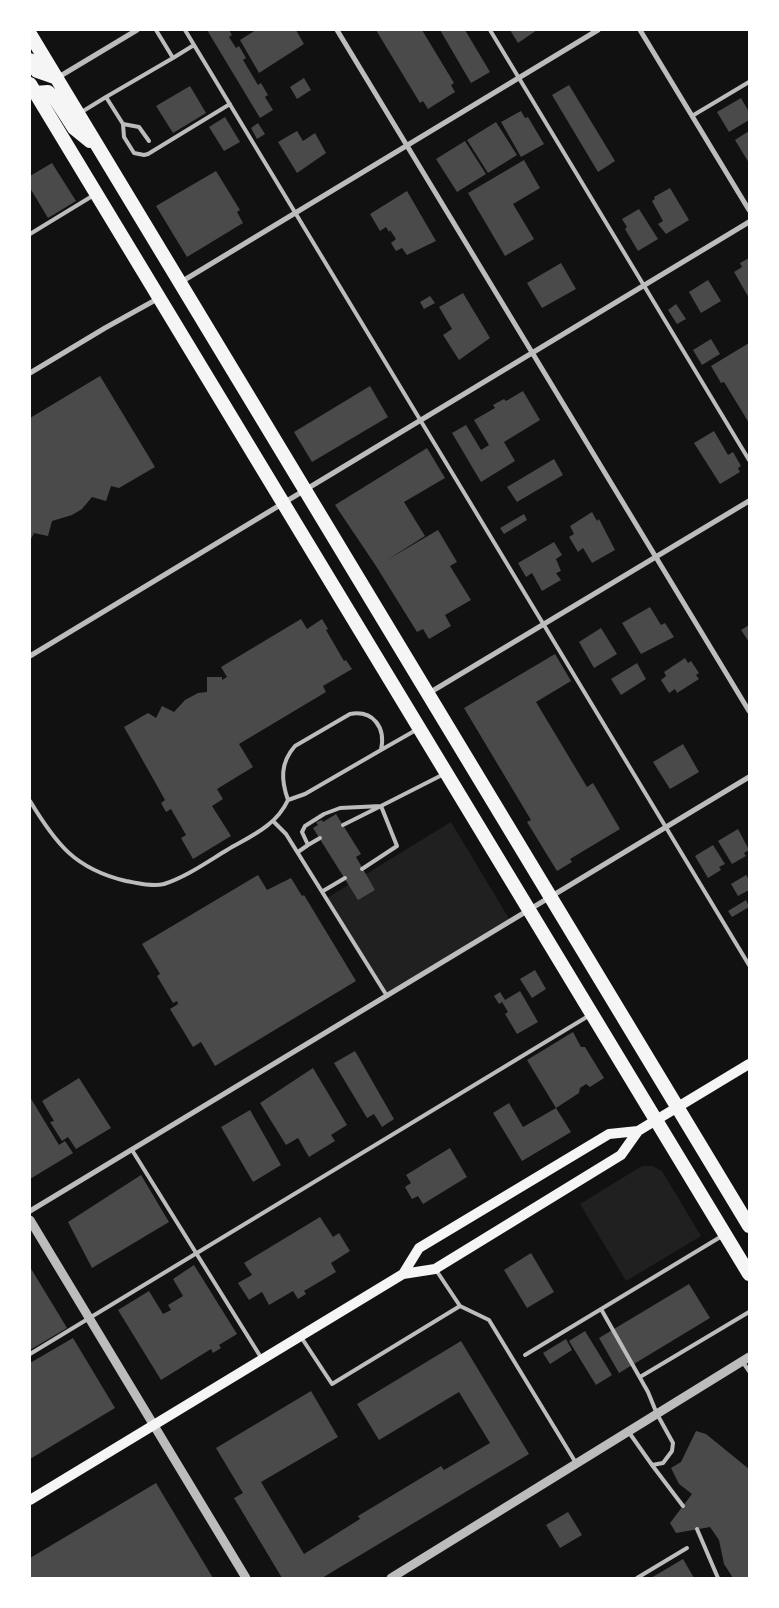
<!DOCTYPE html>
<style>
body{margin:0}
#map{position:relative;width:779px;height:1608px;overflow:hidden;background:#111;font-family:"Sofia Sans Condensed",sans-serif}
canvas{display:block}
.frame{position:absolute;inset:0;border:31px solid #fff;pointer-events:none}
</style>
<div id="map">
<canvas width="779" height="1608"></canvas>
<div class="frame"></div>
</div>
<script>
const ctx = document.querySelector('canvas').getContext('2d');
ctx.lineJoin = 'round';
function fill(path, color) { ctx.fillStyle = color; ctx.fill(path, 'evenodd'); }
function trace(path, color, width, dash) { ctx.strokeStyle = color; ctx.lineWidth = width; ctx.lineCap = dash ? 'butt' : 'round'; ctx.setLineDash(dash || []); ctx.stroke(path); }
const green = new Path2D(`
 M451,822L511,922L387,996L327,898Z
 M642,1166H652L662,1171L701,1236L626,1281L580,1204Z`);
const building = new Path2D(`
 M207,30H229L232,35L229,37L236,48L239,46L246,58L243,60L258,85L261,83L268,95L265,97L273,110L260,118Z
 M256,30H296L304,44L259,73L240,40Z
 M376,30H422L454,83L451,85L455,92L428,109L423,101L420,103Z
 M440,30H465L490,72L471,83Z
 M510,30H537L518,43Z
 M304,78L311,90L297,99L290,87Z
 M569,85L615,161L598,172L552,95Z
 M190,86L206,113L173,133L156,106Z
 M741,98L749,112V120L729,132L717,112Z
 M521,111L525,118L528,117L544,144L521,157L501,122Z
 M225,117L240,142L224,151L209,127Z
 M496,122L517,155L488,173L467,140Z
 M258,123L265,134L257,139L251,128Z
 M297,131L303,141L315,133L326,153L297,173L278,142Z
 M749,131V163L735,140Z
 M465,141L486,174L457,192L436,159Z
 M524,160L540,188L513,204L534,239L505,256L468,193Z
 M52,163L76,201L48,218L30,188V176Z
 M216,171L240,210L237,212L243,223L187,257L156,206Z
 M670,188L689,220L666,234L658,224L663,221L652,201L655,199L654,197Z
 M407,191L436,241L407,255L402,248L396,251L391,243L396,239L390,230L389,232L386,227L380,231L370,214Z
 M639,209L658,239L638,251L625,229L627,227L622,219Z
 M749,258V298L734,272L742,267L740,263Z
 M561,263L576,289L542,308L527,283Z
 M708,280L721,301L701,313L689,292Z
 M463,293L490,338L459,360L443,335L452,329L439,307Z
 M430,296L435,303L424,309L420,302Z
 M676,304L686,319L677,324L668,310Z
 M711,339L720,354L702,365L693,350Z
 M749,343V423L724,382L721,383L711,366Z
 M100,376L155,467L119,488L111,486L106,501L92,497L82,509L72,515L52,521L48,536L34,533L30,541V418Z
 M370,386L388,417L312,462L294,432Z
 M523,391L540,420L504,442L515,461L481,482L452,433L466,425L481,450L489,445L474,420L495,408L493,405L504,399L506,401Z
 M714,431L728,455L733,452L741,466L738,468L740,472L720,484L694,443Z
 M427,448L445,478L404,502L425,536L387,560L438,530L457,562L450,566L471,600L445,615L451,626L429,639L423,629L417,632L376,566L335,505Z
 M554,459L563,475L517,502L507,487Z
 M592,512L597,521L599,519L615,550L592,563L583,548L578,552L569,537L574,534L570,526Z
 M524,514L527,520L504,534L500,528Z
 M554,542L562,555L556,559L561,571L556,573L561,580L542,591L532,573L526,577L518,563Z
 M650,607L661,625L665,623L674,637L641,654L622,623Z
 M301,619L307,629L322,619L328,629L326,630L344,661L346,660L352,669L323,686L326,692L239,744L253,767L217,789L223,799L212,806L231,836L193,859L181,838L186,835L171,809L166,812L161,803L165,800L124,727L148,713L156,718L162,706L174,712L185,700L198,693L207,692V677H222V680L227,677L221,667Z
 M749,625V642L741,630Z
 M601,628L617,654L594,668L579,642Z
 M555,654L571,681L536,702L587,787L593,783L620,829L570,859L572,862L557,871L527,822L531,820L464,708Z
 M685,658L688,663L691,661L699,673L696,675L699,679L677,693L675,689L669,693L661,680L666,676L664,672Z
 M637,663L646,679L621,695L611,679Z
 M683,744L699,772L670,789L653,762Z
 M336,814L361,854L356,857L375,890L358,900L313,828L318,825L316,822L322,820L323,822Z
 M738,829L749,850L744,853L746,856L732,864L718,841Z
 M713,845L725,864L719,867L721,870L708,878L695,856Z
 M258,875L267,890L291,878L302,896L304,895L356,981L215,1066L201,1042L193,1047L170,1009L178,1004L177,1001L173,1003L157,976L160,974L142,944Z
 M746,875L749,880V890L738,896L731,884Z
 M746,900L749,907L732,917L728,911Z
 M535,970L546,989L532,998L520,979Z
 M520,991L538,1022L517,1034L505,1014L508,1012L502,1002L499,1004L494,996L500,992L505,1000Z
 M573,1032L581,1047H585L604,1078L590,1087L586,1084L580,1088L579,1093L556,1108L527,1060Z
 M355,1051L394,1119L382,1127L374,1114L367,1118L334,1063Z
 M313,1068L347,1125L331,1135L335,1141L309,1157L298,1138L286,1145L260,1103Z
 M79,1078L111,1128L76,1149L68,1137L62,1141L50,1122L54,1121L42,1101Z
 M30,1097L59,1145L65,1141L73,1153L30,1179Z
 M509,1103L523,1127L556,1108L571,1132L522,1161L493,1113Z
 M250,1110L281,1165L253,1182L221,1127Z
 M450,1148L467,1177L423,1204L418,1196L412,1199L405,1187L411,1183L406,1175Z
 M141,1175L169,1222L92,1268L68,1222Z
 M320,1217L333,1237L339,1233L350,1251L331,1263L336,1272L304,1291L306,1294L298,1299L293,1291L269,1305L262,1292L249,1300L238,1283L252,1275L244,1263Z
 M531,1253L554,1292L527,1308L504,1270Z
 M194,1265L237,1334L219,1345L221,1348L213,1353L211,1349L161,1380L118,1310L149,1291L163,1314L171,1310L168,1305L183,1296L173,1279Z
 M30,1267L67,1328L30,1350Z
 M689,1284L710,1318L619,1373L599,1338Z
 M585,1331L612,1375L596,1385L569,1341Z
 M73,1338L115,1408L30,1459V1363Z
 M566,1339L572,1350L550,1364L543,1353Z
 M461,1341L529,1454L322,1578H282L234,1498L243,1493L216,1448L311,1391L338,1437L261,1482L304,1554L360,1519L358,1516L441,1466L444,1470L490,1443L459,1392L379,1440L357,1404Z
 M696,1431L706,1434L749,1469V1578H733L724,1564L719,1540L710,1527L676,1533L670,1523L692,1494L679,1484L671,1468L681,1462Z
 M156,1483L213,1578H30V1558Z
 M568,1512L582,1535L560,1548L546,1525Z
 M683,1559L694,1578H651Z`);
const service = new Path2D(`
 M156,30L173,58L106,97L123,124L124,137L134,153L144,155L148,154L230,104
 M185,30L749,965
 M490,30L749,460
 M173,58L194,45
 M80,113L106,97
 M692,116L749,82
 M123,124L139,127L149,141
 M30,234L94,195
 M381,750L416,730
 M30,801C56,844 75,869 126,881C138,883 152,887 164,884C186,877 207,862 227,850C251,836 276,826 288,800C281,780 280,763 295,746L350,714C373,710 386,727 381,750L305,794L288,800
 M274,822L286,834L387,996
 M343,825L381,806L397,846L362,869
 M308,845L320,838
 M298,852L308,845L302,832L305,826L324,814L340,808L381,806L444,774
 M323,891L345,878
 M132,1150L262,1359
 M436,1270L460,1306L489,1320L576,1463
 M601,1309L648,1392L657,1414L673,1443L672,1451L663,1463L652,1465L628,1431
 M301,1337L332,1384L460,1306
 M30,1354L590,1015
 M525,1355L722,1236
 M742,1361L749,1371
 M640,1377L749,1312
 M652,1465L683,1506
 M697,1529L718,1578
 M637,1578L687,1548`);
const minor = new Path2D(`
 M337,30L749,711
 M640,30L749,210
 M57,78L137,30
 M181,282L598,30
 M30,373L105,328L159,298
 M30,656L749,222
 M429,693L749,501
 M30,1211L749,777`);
const tertiary = new Path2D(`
 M30,1220L246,1578
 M391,1578L749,1357`);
const secondary = new Path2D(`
 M403,1274L419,1248L609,1134L638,1131
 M30,1500L403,1274L435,1269L621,1155L638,1131L749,1064`);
const trunk = new Path2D(`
 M30,34L749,1226
 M30,60L37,71L57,78
 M30,84L749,1274
 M35,93L48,92L56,100L74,128L90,141`);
fill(green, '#202020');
fill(building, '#4a4a4a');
trace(service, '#bcbcbc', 4);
trace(minor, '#bcbcbc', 5);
trace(tertiary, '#bcbcbc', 9);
trace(secondary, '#f5f5f5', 10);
trace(trunk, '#f5f5f5', 14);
</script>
